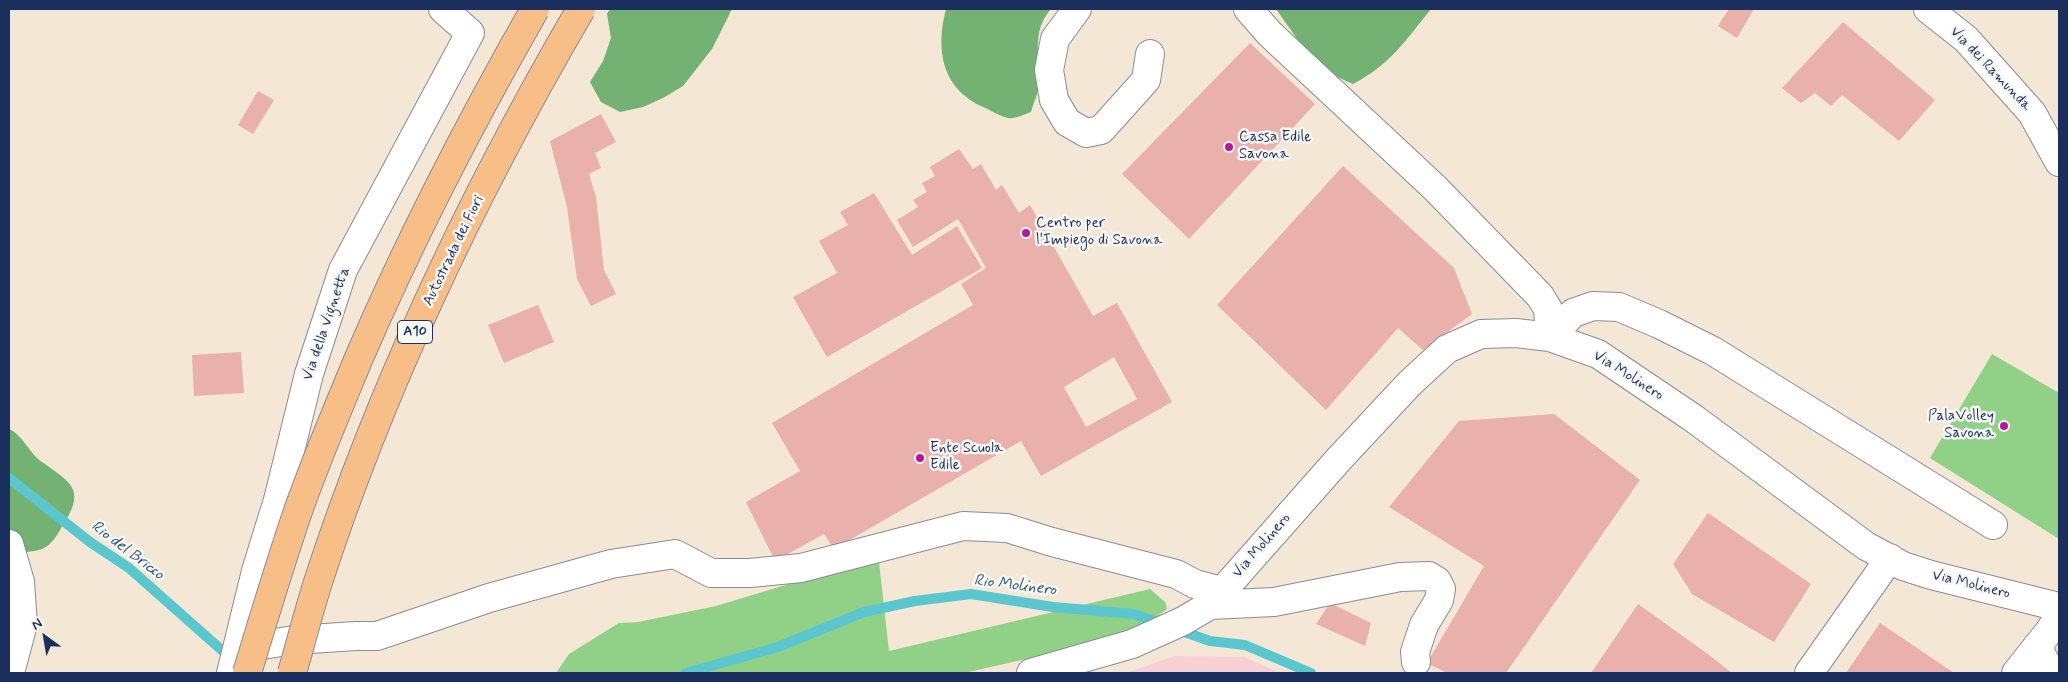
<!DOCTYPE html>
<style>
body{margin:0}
#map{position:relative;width:2068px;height:682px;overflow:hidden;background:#f4e7d6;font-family:Mynerve,sans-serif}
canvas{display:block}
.frame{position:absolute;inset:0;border:10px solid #1b2f5e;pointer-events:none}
.north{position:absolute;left:20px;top:612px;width:50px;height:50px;-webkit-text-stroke:4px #f6f6f2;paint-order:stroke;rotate:328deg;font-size:14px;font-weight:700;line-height:20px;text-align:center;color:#1b2f5e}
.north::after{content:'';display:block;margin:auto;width:18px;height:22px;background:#1b2f5e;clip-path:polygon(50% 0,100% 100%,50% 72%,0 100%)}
</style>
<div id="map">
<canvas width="2068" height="682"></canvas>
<div class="frame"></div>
<div class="north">N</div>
</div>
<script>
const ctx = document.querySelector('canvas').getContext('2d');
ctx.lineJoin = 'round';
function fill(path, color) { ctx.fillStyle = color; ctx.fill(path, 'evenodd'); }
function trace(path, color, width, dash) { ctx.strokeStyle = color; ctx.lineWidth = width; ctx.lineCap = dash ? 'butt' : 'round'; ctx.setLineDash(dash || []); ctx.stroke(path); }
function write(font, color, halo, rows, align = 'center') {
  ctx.font = font + ' Mynerve,sans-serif'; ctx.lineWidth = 5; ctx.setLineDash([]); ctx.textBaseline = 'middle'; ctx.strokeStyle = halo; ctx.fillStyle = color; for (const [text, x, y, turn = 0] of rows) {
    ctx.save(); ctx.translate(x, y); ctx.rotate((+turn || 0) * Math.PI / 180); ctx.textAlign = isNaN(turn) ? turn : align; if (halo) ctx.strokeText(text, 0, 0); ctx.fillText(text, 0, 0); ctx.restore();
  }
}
const built = new Path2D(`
 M1175,656L1245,657L1279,673H1126Z`);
const green = new Path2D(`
 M1992,354L2059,393V539L1930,458Z
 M862,562H879L889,651L1150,589L1165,602L1167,609L1156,617L1130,630L1097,643L964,673H556L569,654L619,623L638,622L716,606Z`);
const forest = new Path2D(`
 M610,9H732L712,49L683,86L663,98L643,107L620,112L601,102L590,82L603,61L611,38L607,14Z
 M946,9H1051C1030,33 1041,57 1039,85C1038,94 1033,104 1031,112C1025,114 1015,119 1008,118C1001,117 990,110 983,107C942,89 935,50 946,9Z
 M1276,9H1431C1405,41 1391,64 1353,84L1333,75L1300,43Z
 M9,429C23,435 29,453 42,462C70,482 87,489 63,525C58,533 53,544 44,548C29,555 24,547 9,561Z`);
const stream = new Path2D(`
 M9,478L90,542L129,568L225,653
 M1176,629L1210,641L1245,645L1311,673
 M686,673L778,647L864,612L915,601L971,594L1053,607L1134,614L1162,624`);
const building = new Path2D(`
 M1729,9H1754L1737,38L1718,26Z
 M1843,22L1935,100L1899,141L1842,95L1831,106L1815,93L1801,103L1782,88Z
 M1250,43L1315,104L1189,239L1122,174Z
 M258,91L274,100L253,134L238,125Z
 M601,114L616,142L595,153L601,168L589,174L596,197L604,270L616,294L591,306L577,279L567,207L550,141Z
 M959,149L973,169L981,164L996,190L1002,185L1019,213L1030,205L1093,316L1117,303L1172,402L1041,476L1021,441L834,549L824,534L775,561L746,502L800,471L772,423L973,305L961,284L986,268L958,219L913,247L897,220L918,207L913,200L927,192L922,183L935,176L930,167ZM1114,357L1137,399L1086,427L1064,387Z
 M1343,166L1454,268L1472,314L1423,350L1398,328L1326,410L1217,305Z
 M874,193L912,255L957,226L982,268L827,357L793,297L837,273L819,241L848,225L840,212Z
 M538,305L554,342L504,363L488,325Z
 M241,352L244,393L194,396L192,355Z
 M1554,414L1640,480L1506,673H1447L1427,663L1484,566L1389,507L1459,421Z
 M1708,513L1811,584L1774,642L1692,594L1673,564Z
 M1330,603L1371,623L1365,646L1316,624Z
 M1638,604L1705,652L1732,673H1591Z
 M1880,623L1954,673H1846Z`);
const minor = new Path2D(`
 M1077,9L1055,39L1049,70L1054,100L1067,122L1086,133L1101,130L1146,80L1150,54
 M1248,9L1270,34L1435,188L1540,296L1548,309L1550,337
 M1928,9L1966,39L2032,113L2059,162
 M1550,337L1573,313L1593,306L1619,307L1659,324L1713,351L1993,525
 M9,544L20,582L23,624L10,673
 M1210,605L1274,602L1400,577L1429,576L1437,581L1441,589L1439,600L1424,625L1415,652L1416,662
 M2037,646L2051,673
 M237,649L294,640L356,636H377L489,598L611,564L675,554L711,573H750L801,568L963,526L1007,528L1052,542L1176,574L1195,584L1222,591
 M231,673L256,571L278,500L309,374L343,270L470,33L443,9
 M1031,673L1132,644L1183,621L1210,605L1339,459L1410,383L1447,349L1481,334L1516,333L1550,337L1598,354L1693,418L1866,546L1903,566L1931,575L2059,607
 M1809,673L1890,558
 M2016,673L2051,629L2059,615`);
const highwayBridge = new Path2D(`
 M247,673C263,620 279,567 297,514C315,462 337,411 358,360C410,239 470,123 535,9
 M292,673C301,642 309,610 319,579C384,380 476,189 581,9`);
const markers = [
 [1229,147,5,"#b5179e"],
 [1026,233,5,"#b5179e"],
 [2004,426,5,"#b5179e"],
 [920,458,5,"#b5179e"]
];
const shields = [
 [415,332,35]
];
const shieldNames = [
 ["A10",415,332]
];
const streetNames = [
 ["Via dei Ramunda",1990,69,46],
 ["Autostrada dei Fiori",454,251,-64],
 ["Via della Vignetta",327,324,-71],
 ["Via Molinero",1628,376,32],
 ["Via Molinero",1262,546,-49],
 ["Via Molinero",1971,585,14]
];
const poiNames = [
 ["Cassa Edile",1239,138],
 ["Savona",1239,155],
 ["Centro per",1036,224],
 ["l'Impiego di Savona",1036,241],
 ["PalaVolley",1994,417,"right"],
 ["Savona",1994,434,"right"],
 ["Ente Scuola",930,449],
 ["Edile",930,466]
];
const waterNames = [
 ["Rio del Bricco",127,551,37],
 ["Rio Molinero",1015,586,7]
];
fill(built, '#f7cfd4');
fill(green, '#90d087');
fill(forest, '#74b274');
trace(stream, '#59c7cd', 10);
fill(building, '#eab0ab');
trace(minor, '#888b9a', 30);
trace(minor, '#fff', 28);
trace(highwayBridge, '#888b9a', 30, []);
trace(highwayBridge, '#f7be88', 28);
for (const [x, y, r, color] of markers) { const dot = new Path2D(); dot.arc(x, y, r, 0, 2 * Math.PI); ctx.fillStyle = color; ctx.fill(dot); trace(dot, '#f6f6f2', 2); }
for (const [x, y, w] of shields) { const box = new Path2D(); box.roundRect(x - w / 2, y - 11.5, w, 23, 4); ctx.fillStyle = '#f6f6f2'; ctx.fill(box); trace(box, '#1b2f5e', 1); }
write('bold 14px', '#1b2f5e', null, shieldNames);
write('15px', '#1b2f5e', '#f6f6f2', streetNames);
write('15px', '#1b2f5e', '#f6f6f2', poiNames, 'left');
write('italic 16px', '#2a557a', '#f6f6f2', waterNames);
</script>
